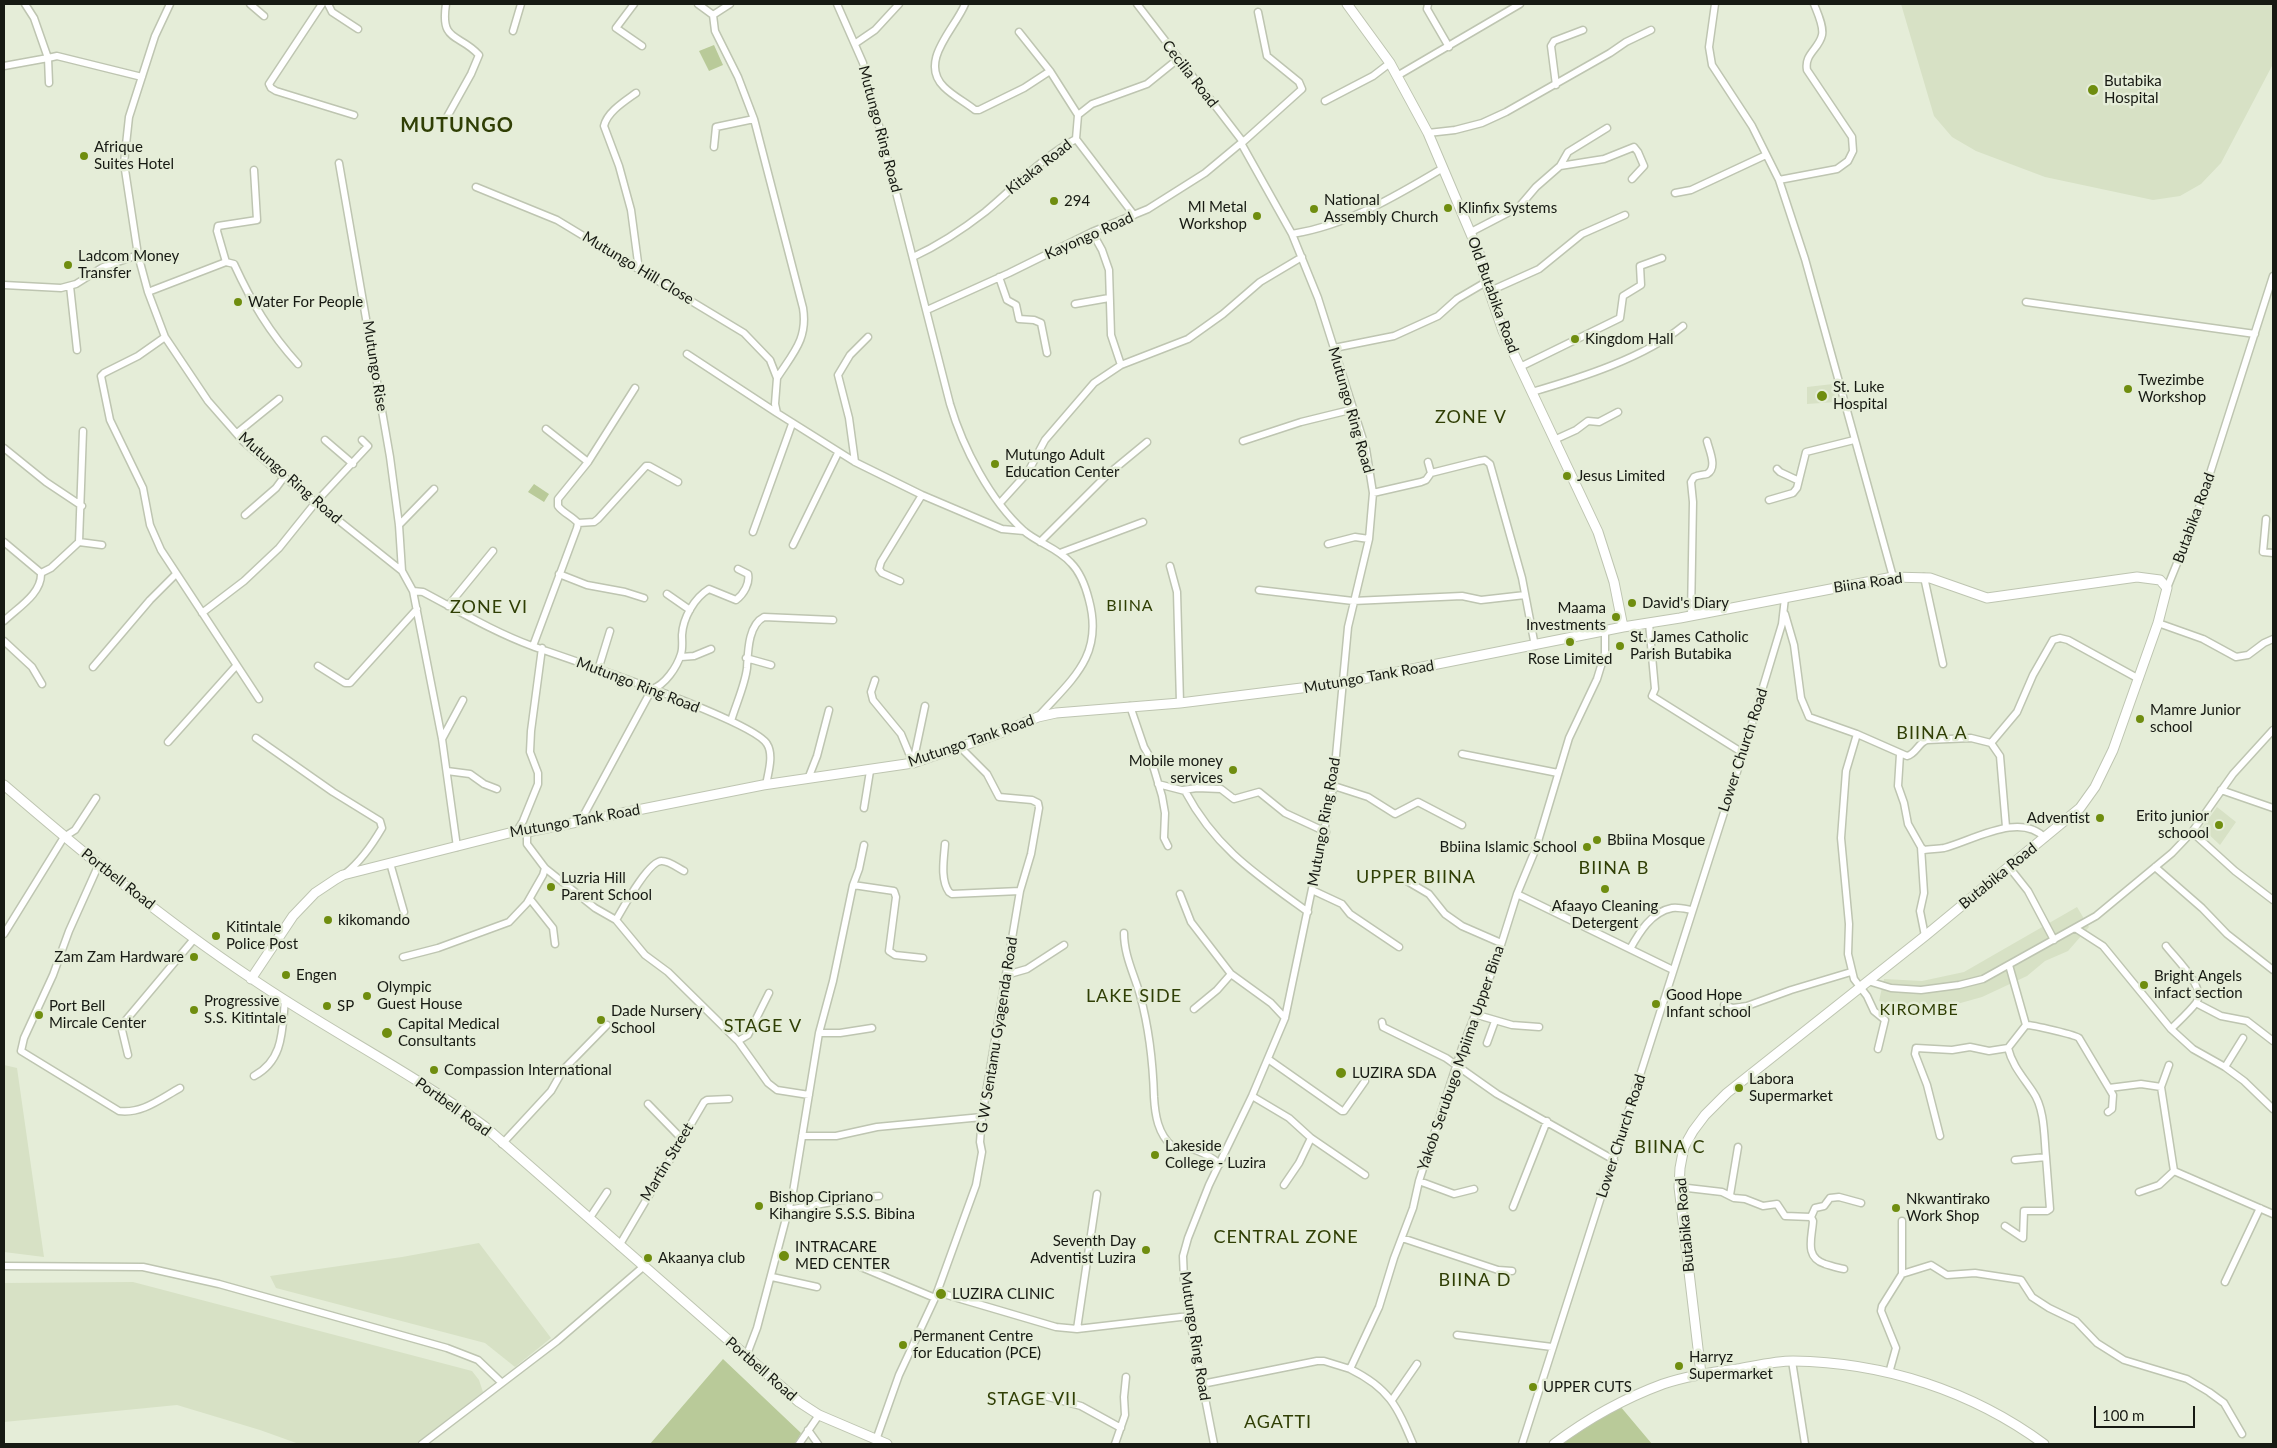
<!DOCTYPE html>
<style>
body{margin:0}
#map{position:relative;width:2277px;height:1448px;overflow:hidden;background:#e5edd8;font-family:Lato,sans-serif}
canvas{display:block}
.frame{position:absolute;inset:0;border:5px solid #171a13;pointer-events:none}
.scale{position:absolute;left:2094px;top:1406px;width:101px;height:22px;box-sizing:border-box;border:2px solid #171a13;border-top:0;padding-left:6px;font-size:15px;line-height:18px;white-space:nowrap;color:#171a13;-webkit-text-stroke:4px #e5edd8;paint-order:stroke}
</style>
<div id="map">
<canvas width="2277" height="1448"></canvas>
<div class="frame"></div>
<div class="scale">100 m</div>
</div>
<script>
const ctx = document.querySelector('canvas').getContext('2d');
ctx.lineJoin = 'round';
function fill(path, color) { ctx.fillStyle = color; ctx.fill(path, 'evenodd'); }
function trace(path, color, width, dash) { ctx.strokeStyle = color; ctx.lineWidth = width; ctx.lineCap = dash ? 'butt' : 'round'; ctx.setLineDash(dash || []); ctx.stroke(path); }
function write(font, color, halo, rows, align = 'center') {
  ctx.font = font + ' Lato,sans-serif'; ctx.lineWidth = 5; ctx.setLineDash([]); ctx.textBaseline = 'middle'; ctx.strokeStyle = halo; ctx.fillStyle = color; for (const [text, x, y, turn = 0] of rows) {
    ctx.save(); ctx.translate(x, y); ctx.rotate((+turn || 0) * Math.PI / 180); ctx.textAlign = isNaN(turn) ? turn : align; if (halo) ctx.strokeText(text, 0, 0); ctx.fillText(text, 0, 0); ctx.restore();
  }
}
const built = new Path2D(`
 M1901,4H2273V64L2221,163L2201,184L2180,196L2153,200L2045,177L1976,151L1952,137L1934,116Z
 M1833,384L1836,402L1807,404V387Z
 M2217,807L2236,822L2220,845L2202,828Z
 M2077,907L2089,927L2068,951L2045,961L2027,976L1982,997L1932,1011L1899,1010L1879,1001L1884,979L1922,981L1964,972Z
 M4,1065L17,1068L44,1257L4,1252Z
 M479,1243L551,1338L515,1367L485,1343L276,1288L270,1276L402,1257Z
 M133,1282L472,1371L479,1380L483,1392L416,1444H299L260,1430L177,1405L4,1422V1283Z`);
const green = new Path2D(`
 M714,45L723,65L709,71L699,51Z
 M534,484L549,494L544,502L528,492Z
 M723,1359L801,1433L795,1444H650Z
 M1620,1406L1652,1444H1561Z`);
const street = new Path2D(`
 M25,4L34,18L48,58L57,56L142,77
 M170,4L155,36L129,117L124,163L138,255L148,292L165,337L208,401L243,441L284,477L402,571L413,591L442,739L457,847
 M250,4L264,16
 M322,4L269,84L271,88L276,91L354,115
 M328,4L332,12L358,29
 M446,4C440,43 459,33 479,55L471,74L447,117
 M634,4L616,28L642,46
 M698,4L713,15L715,31L738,77L754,119L803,308C808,339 793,353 777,378
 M837,4L863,63L950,404C963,448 990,500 1024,531C1038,543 1058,548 1071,563C1080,572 1086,588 1089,600C1104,656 1072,679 1038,717
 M965,4C955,29 918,61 944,87C953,96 965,102 975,110H979L1024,88L1050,71L1078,115
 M1137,4L1243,142L1241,143L1292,234L1318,298L1366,449L1373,493L1369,539L1348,627L1333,788L1285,1018L1252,1096L1209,1185L1188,1238L1183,1256L1184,1280L1189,1316L1214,1444
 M1428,4L1427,9L1449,47
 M1715,4L1709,47L1712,65L1752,126L1779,180L1805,259L1893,577
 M713,15L730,4
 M513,31L521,4
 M1019,32L1050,71
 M856,43L875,30L899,4
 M4,66L48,58L49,83
 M1397,76L1520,4
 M1556,85L1551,46L1554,41L1583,30
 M636,93C625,101 607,112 604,126L619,166L631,210L639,270
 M1325,101L1373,76L1390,63
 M1428,133L1455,130L1482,123L1506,112L1610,53L1626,42L1651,30
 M1076,139L1134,215
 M1243,142L1302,89L1299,82L1267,56L1258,12
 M714,147L716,127L754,119
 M339,163L390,457L399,525L402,571
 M1560,166L1568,152L1607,128
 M1779,180L1837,169L1848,161L1853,151L1852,137L1807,70C1804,54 1819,49 1822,35C1824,26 1817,12 1814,4
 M476,187L557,220L744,333L770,360L777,378L775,404L777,413L855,462L922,495L1002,529L1024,531
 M1675,193L1691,190L1766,155
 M1092,232L1102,250L1109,270L1111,335L1121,365
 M1471,232L1519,207L1536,187L1560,166L1604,159L1634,147L1638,152L1644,166L1632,179
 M1292,234C1348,225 1396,196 1443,168
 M913,257C939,245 962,230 985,212C1015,187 1042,157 1076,139L1078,115L1092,104L1147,84L1178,59
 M226,262L217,231L218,226L257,220L254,170
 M999,277L1007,300L1016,305L1019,319L1034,320L1041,323L1047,353
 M4,285L61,288L76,284L103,267L138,255
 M70,286L77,350
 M1490,291L1539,269L1582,234L1625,215
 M148,292L226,262L234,264C252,303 269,332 298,364
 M2026,302L2255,334
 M1075,304L1109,298
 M927,310L1009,273L1092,232L1148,209L1205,173L1241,143
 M165,337L138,356L104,373L101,376L110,420L143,488L150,525L161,550L259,699
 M1334,348L1394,336L1438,316L1457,299L1486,282
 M687,354L777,413
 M1520,367L1620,318L1623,296L1641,285L1640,266L1662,258
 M1532,392C1580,378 1644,358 1683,326
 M237,433L279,399
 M325,440L353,464
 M1554,440L1576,430L1588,421L1599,422L1618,412
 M1243,441L1301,422L1354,409
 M4,448L46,482L82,506
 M588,462L635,388
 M855,462L849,418L838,375L850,355L868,337
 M1428,462L1431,473
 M1777,469L1780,472L1797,480
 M1373,493L1421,482L1426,480L1431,473L1479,461L1485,460L1490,464L1522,578L1535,646
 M1769,500L1793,493L1797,488L1806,452L1854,440
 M1000,503L1028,472L1045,440L1094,383L1121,365L1188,339L1223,314L1260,282L1302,257
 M245,515L276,488L284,477
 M2266,519L2263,552L2273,553
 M578,523L594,522L598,519L646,466H649L678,482
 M399,525L434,489
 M753,532L792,424
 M4,542L41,573C42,594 17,608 4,621
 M79,542L102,545
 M1040,542L1107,475L1147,442
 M1328,544L1355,537L1369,539
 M793,545L838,453
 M1060,553L1143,522
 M1170,566L1177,592L1180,703
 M41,573L51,568L79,542L83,431
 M559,574L587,585L625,592L644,598
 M1924,577L1943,664
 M900,581L882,573L879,569L881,562L922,495
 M2167,588L2197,514L2273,276
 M1259,590L1353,601L1462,596L1481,600L1525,595
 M413,591L423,592C459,611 494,632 532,646C569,659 753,720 767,744C774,755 768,773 766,785
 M667,594L690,610
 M448,606L493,551
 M202,613L244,581L279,548L316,502L368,446L362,440
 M1785,614L1794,645L1801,698L1809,717L1857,734L1907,756C1916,754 1918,743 1927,740L1971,738L1991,743
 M1691,616L1693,502L1691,482L1694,477C1698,475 1703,475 1707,474C1718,468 1709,450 1707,441
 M1649,623L1655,689L1652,696L1743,753
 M2158,623L2203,639L2236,657L2248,655L2264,643L2273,639
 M4,641L32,667L42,684
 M533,646L577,528L578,523C572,516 563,513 558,506V499L588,462L546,429
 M681,657L694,656L711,649
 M746,658L771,665
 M318,666L345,683H350L417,609
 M93,667L150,600L176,574
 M598,670L610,631
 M875,680L871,692L873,700L901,734L913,763L925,706
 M1130,706L1144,747L1151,759L1162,796L1165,813L1164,838L1168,846
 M731,721C736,704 745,685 747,668C748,652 748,625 764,617L833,620
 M1857,734L1846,771L1841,838L1849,924L1848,954L1854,979L1867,996L1874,1011L1885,1020L1878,1049
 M256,738L333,792L380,821L382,828C372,845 361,861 346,873
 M442,739L463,700
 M168,742L236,666
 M1462,754L1558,773
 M1900,754L1898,786L1904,803L1908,824L1921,847L1924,893L1920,911L1925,936
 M447,771L470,774L484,784L497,789
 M808,779L817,756L829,710
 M1158,784L1185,791C1216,849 1257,875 1308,912
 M1334,786L1368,797L1395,814L1418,802L1462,825
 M1183,790L1197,788L1221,789L1234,799L1259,792L1285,813L1326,832
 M2221,790L2273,808
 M864,808L870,771
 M580,822L652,689C665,685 677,667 681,654C683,648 682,641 682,635C683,618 694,598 709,589L736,600C744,594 750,583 748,574L738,569
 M2006,827L2000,756L1991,743L2017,712L2033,675L2053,640L2060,638L2068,640L2139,679
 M517,831L523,821L538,784V773L530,752L531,731L542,648
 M527,832V844L545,868L595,908L616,920L645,955L668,972L738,1041L768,1083L777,1090L809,1095
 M2192,832L2235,871L2273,900
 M945,844C944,859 940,879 949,892L952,894L1020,891
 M1921,847L1924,850C1930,849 1937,849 1944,848C1972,841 2020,811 2045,838
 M390,863L404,912
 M99,864L69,931L53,975L24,1038L21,1051L119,1111C142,1114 160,1099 180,1088
 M2009,867L2028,891L2054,940
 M2155,867L2202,908L2227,934L2273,970
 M1400,877L1429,894L1445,914L1462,926L1501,943
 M853,885L894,891L896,897L889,951L895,955L923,958
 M1312,890L1342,904L1350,914L1399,947
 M1180,894L1191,922L1231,974L1271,1003L1285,1018
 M1517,894L1673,970
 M530,899L553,928L555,944
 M616,920C623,908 649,860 662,861C669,861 678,868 684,871
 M2075,928L2103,946L2171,1029L2193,1049L2225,1067L2244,1081L2273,1109
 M1124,933C1124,955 1134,974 1140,995C1149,1028 1153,1064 1154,1097C1155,1115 1158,1134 1172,1146C1191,1147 1205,1152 1220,1164
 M4,934L64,837L75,830L96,798
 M2166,946C2176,959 2207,988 2196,1003C2189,1012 2179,1021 2171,1029
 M1630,949C1639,933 1651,912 1672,908C1678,907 1686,909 1692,910
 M403,957L438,948L509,922L527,903L543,875L545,868
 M2009,965L2026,1025
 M1006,975L1027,969L1064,945
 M1868,981L1891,988L1921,990L1959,985L1983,979L2096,916L2172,853L2192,832L2233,774L2273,730
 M2196,1003L2221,1016L2247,1021L2273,1041
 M1724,1005L1733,1008L1747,1006L1791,990L1851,972
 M1194,1009L1217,990L1231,974
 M1474,1014L1512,1025L1539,1027
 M1382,1022L1383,1027L1446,1058L1497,1094L1614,1160
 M2026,1025C2033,1025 2076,1035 2079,1038L2113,1095L2112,1109L2108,1112
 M819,1033H840L872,1028
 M738,1041L748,1035L769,993
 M1487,1043L1495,1021
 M128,1055L121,1026L194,939
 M1268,1059L1342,1111H1344L1365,1081
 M2169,1065L2161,1087L2174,1171
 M2225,1067L2243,1038
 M254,1076C284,1060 282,1030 285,1000
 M2109,1088L2141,1084L2161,1087
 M1252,1096L1289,1118L1311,1138L1365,1175
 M648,1104L681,1138
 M802,1136H836L877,1127L982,1117
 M1940,1136L1927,1085L1915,1054L1916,1048L1952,1050L1970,1047L1989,1051L2008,1048
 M502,1144L551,1091L563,1070L607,1025
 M2015,1160L2046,1157C2044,1137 2045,1109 2033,1092C2023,1077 2012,1065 2008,1048L2026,1025
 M2174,1171L2273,1214
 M1419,1181L1454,1194L1474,1189
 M1284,1185L1299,1163L1311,1138
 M1679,1187L1722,1192L1734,1198L1745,1199L1763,1206L1777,1204L1785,1216L1811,1217L1813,1221C1812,1238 1804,1257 1825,1264C1832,1266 1837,1268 1844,1269
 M2139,1192L2159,1185L2174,1171
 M1730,1195L1738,1147
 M1513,1207L1547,1121
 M788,1210L854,1198L879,1196
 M1811,1217L1815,1208L1824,1206L1830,1198L1839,1197L1861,1203
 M589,1219L607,1192
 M1902,1221V1274
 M2005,1226L2023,1238L2024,1211H2047L2050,1209L2046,1157
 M1402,1238L1498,1270L1512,1271
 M619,1246L704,1102L707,1100L729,1099
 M4,1266L143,1267L219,1284L447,1348L478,1360L502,1383
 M861,1267L935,1298
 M772,1277L817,1287
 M2225,1282L2260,1208
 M937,1292L1056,1327L1077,1329L1189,1316
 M1077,1329L1097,1194
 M1457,1335L1552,1347
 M746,1357L757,1328L793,1192L819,1033L833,981L853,885L859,869L864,845
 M1792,1361L1805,1444
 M1350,1369C1389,1388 1397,1406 1413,1444
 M1889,1373L1896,1348L1881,1311L1882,1306L1902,1274L1931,1265L1947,1275L1975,1273L2021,1280L2032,1297L2049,1308L2076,1321L2097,1343L2124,1360L2187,1379L2209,1392L2224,1403L2242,1434
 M1202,1384L1317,1361H1324L1350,1369L1379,1307L1394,1258L1413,1208L1419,1181L1462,1048L1495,964L1517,894L1536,848L1569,738L1597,679L1605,653V631
 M1041,1395L1081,1406L1121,1428
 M1392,1400L1417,1364
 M808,1430L818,1444
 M876,1440L899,1375L935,1298L976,1185L982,1152L980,1142L982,1117L1020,891L1031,854L1039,808L1038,803L1032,800L999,797L987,774L960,747
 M422,1444L557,1341L643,1267
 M799,1444L819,1415
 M1115,1444L1125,1415L1124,1397L1126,1377
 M1522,1444L1743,753L1782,624L1785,598`);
const secondary = new Path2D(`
 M1347,4L1390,63L1428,133L1479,253L1486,282L1503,331L1598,532L1614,582L1623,627
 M4,785C83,853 164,920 251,978C327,1030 410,1071 484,1126L799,1402L819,1415L887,1444
 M251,979L293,916L315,893L336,879L343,875L517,831L527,832L763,785L913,763L1000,733L1038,717L1056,713L1180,703L1342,683L1623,627L1680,618L1893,577L1930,578L1987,598L2137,577L2160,580L2167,588L2158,623L2113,750L2095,787L2080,808L1925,936L1727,1093L1705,1115L1693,1131L1684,1147L1680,1168L1679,1187L1701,1374
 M1554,1444C1586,1420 1625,1398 1663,1384C1687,1376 1712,1372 1737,1369C1755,1366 1775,1361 1793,1361C1883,1362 1972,1391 2044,1444`);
const markers = [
 [2093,90,6,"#6f8d0f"],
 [84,156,5,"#6f8d0f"],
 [1054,201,5,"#6f8d0f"],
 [1448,208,5,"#6f8d0f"],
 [1314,209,5,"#6f8d0f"],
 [1257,216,5,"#6f8d0f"],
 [68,265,5,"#6f8d0f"],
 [238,302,5,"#6f8d0f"],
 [1575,339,5,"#6f8d0f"],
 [2128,389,5,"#6f8d0f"],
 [1822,396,6,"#6f8d0f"],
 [995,464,5,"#6f8d0f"],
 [1567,476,5,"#6f8d0f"],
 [1632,603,5,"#6f8d0f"],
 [1616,617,5,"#6f8d0f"],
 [1570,642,5,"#6f8d0f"],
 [1620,646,5,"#6f8d0f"],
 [2140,719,5,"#6f8d0f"],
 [1233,770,5,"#6f8d0f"],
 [2100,818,5,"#6f8d0f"],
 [2219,825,5,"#6f8d0f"],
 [1597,840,5,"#6f8d0f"],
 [1587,847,5,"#6f8d0f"],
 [551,887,5,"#6f8d0f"],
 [1605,889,5,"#6f8d0f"],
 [328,920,5,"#6f8d0f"],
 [216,936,5,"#6f8d0f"],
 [194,957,5,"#6f8d0f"],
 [286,975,5,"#6f8d0f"],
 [2144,985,5,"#6f8d0f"],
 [367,996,5,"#6f8d0f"],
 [1656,1004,5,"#6f8d0f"],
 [327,1006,5,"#6f8d0f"],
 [194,1010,5,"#6f8d0f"],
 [39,1015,5,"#6f8d0f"],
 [601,1020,5,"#6f8d0f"],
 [387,1033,6,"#6f8d0f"],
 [434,1070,5,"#6f8d0f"],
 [1341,1073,6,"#6f8d0f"],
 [1739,1088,5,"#6f8d0f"],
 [1155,1155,5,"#6f8d0f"],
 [759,1206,5,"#6f8d0f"],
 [1896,1208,5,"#6f8d0f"],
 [1146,1250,5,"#6f8d0f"],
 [784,1256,6,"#6f8d0f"],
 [648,1258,5,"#6f8d0f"],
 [941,1294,6,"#6f8d0f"],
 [903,1345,5,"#6f8d0f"],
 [1679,1366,5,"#6f8d0f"],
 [1533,1387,5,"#6f8d0f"]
];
const streetNames = [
 ["Cecilia Road",1190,74,52],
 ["Mutungo Ring Road",880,129,75],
 ["Kitaka Road",1039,167,-38],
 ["Kayongo Road",1089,236,-24],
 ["Mutungo Hill Close",638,268,31],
 ["Old Butabika Road",1493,295,70],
 ["Mutungo Rise",375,366,81],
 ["Mutungo Ring Road",1351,410,74],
 ["Mutungo Ring Road",290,478,41],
 ["Butabika Road",2194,518,-70],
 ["Biina Road",1868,583,-8],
 ["Mutungo Tank Road",1369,677,-10],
 ["Mutungo Ring Road",638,685,21],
 ["Mutungo Tank Road",971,741,-19],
 ["Lower Church Road",1743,750,-72],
 ["Mutungo Tank Road",575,821,-10],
 ["Mutungo Ring Road",1324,822,-80],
 ["Butabika Road",1998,876,-39],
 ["Portbell Road",118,879,38],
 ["G W Sentamu Gyagenda Road",997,1035,-81],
 ["Yakob Serubugo Mpiima Upper Bina",1461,1058,-71],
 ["Portbell Road",453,1107,36],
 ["Lower Church Road",1621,1136,-72],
 ["Martin Street",667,1162,-59],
 ["Butabika Road",1685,1225,-95],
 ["Mutungo Ring Road",1195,1336,81],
 ["Portbell Road",761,1369,41]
];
const poiNames = [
 ["Butabika",2104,81],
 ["Hospital",2104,98],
 ["Afrique",94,147],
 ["Suites Hotel",94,164],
 ["National",1324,200],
 ["Assembly Church",1324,217],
 ["294",1064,201],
 ["Ml Metal",1247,207,"right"],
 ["Workshop",1247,224,"right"],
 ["Klinfix Systems",1458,208],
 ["Ladcom Money",78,256],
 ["Transfer",78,273],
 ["Water For People",248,302],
 ["Kingdom Hall",1585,339],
 ["Twezimbe",2138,380],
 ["Workshop",2138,397],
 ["St. Luke",1833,387],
 ["Hospital",1833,404],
 ["Mutungo Adult",1005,455],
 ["Education Center",1005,472],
 ["Jesus Limited",1577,476],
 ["David's Diary",1642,603],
 ["Maama",1606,608,"right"],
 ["Investments",1606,625,"right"],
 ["St. James Catholic",1630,637],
 ["Parish Butabika",1630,654],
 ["Rose Limited",1570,659,"center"],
 ["Mamre Junior",2150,710],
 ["school",2150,727],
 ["Mobile money",1223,761,"right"],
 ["services",1223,778,"right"],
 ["Erito junior",2209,816,"right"],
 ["schoool",2209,833,"right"],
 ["Adventist",2090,818,"right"],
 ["Bbiina Mosque",1607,840],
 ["Bbiina Islamic School",1577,847,"right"],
 ["Luzria Hill",561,878],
 ["Parent School",561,895],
 ["Afaayo Cleaning",1605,906,"center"],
 ["Detergent",1605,923,"center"],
 ["kikomando",338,920],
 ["Kitintale",226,927],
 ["Police Post",226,944],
 ["Zam Zam Hardware",184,957,"right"],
 ["Engen",296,975],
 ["Bright Angels",2154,976],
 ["infact section",2154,993],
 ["Olympic",377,987],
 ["Guest House",377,1004],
 ["Good Hope",1666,995],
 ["Infant school",1666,1012],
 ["Progressive",204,1001],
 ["S.S. Kitintale",204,1018],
 ["Port Bell",49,1006],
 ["Mircale Center",49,1023],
 ["SP",337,1006],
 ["Dade Nursery",611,1011],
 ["School",611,1028],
 ["Capital Medical",398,1024],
 ["Consultants",398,1041],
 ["Compassion International",444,1070],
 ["LUZIRA SDA",1352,1073],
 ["Labora",1749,1079],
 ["Supermarket",1749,1096],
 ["Lakeside",1165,1146],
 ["College - Luzira",1165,1163],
 ["Bishop Cipriano",769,1197],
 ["Kihangire S.S.S. Bibina",769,1214],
 ["Nkwantirako",1906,1199],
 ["Work Shop",1906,1216],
 ["Seventh Day",1136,1241,"right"],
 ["Adventist Luzira",1136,1258,"right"],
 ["INTRACARE",795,1247],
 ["MED CENTER",795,1264],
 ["Akaanya club",658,1258],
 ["LUZIRA CLINIC",952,1294],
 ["Permanent Centre",913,1336],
 ["for Education (PCE)",913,1353],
 ["Harryz",1689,1357],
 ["Supermarket",1689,1374],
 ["UPPER CUTS",1543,1387]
];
const neighbourhoodNames = [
 ["BIINA",1130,606],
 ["KIROMBE",1919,1010]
];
const quarterNames = [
 ["ZONE V",1471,417],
 ["ZONE VI",489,607],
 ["BIINA A",1932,733],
 ["BIINA B",1614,868],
 ["UPPER BIINA",1416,877],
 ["LAKE SIDE",1134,996],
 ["STAGE V",763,1026],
 ["BIINA C",1670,1147],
 ["CENTRAL ZONE",1286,1237],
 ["BIINA D",1475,1280],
 ["STAGE VII",1032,1399],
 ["AGATTI",1278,1422]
];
const districtNames = [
 ["MUTUNGO",457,126]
];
fill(built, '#d7e1c5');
fill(green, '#b9ca99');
trace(street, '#bec5b1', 9);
trace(secondary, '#bec5b1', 11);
trace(street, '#fff', 6);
trace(secondary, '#fff', 9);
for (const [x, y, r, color] of markers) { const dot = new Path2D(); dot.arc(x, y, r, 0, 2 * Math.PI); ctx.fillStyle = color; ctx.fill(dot); trace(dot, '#e5edd8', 2); }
write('15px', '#171a13', '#e5edd8', streetNames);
write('15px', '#171a13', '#e5edd8', poiNames, 'left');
ctx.letterSpacing = '1px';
write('16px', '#303f05', '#e5edd8', neighbourhoodNames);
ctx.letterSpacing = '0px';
ctx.letterSpacing = '1px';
write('18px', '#303f05', '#e5edd8', quarterNames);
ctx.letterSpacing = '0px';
ctx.letterSpacing = '1px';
write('bold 20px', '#303f05', '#e5edd8', districtNames);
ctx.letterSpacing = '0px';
</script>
